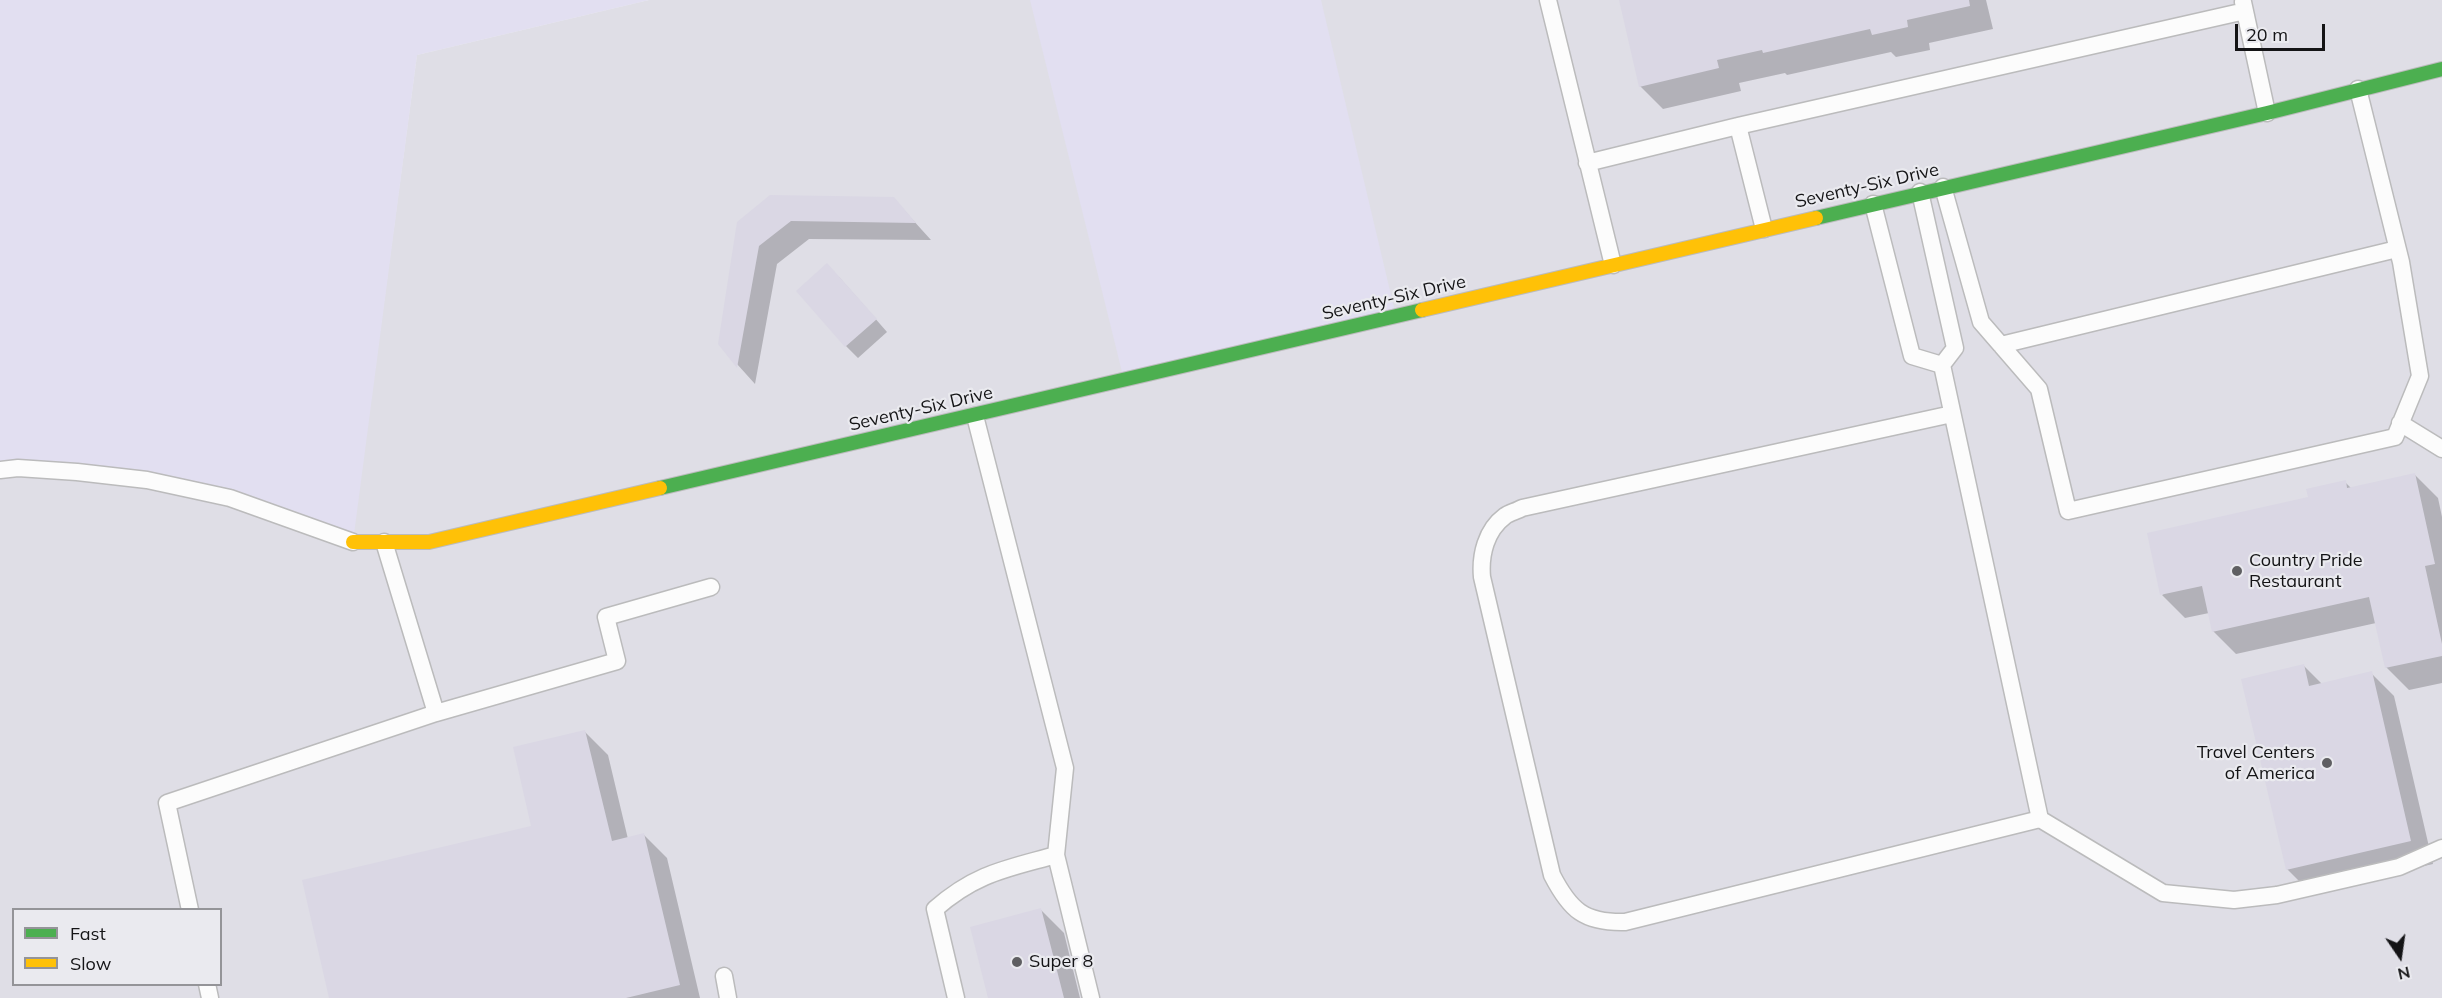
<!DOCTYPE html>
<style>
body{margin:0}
#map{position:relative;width:2442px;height:998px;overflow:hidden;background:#ebebee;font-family:Mulish,sans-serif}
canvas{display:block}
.legend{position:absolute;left:12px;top:908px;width:210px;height:78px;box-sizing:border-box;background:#eaeaef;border:2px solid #949498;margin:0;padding:8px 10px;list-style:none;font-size:18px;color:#141416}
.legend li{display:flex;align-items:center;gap:12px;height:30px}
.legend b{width:30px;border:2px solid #949498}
.north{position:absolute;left:2370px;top:926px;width:60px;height:60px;-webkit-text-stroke:4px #eaeaef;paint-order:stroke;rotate:167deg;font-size:16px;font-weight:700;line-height:24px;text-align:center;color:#141416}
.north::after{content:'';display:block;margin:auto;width:21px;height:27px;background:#141416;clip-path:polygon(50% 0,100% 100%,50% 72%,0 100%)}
.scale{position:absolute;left:2235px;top:24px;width:90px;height:27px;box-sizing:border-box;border:3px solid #141416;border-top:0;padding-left:8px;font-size:18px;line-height:21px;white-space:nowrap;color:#141416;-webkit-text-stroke:4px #eaeaef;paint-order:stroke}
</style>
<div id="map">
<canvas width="2442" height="998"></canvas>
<ul class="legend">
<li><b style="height:8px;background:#4caf50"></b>Fast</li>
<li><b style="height:8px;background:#ffc107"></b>Slow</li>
</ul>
<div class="north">N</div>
<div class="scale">20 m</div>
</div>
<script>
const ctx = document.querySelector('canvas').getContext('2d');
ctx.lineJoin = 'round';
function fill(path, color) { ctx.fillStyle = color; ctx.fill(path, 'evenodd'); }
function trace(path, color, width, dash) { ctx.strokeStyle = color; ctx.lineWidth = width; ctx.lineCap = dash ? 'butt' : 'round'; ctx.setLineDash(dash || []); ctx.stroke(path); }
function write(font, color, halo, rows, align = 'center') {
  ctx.font = font + ' Mulish,sans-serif'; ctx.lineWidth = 4.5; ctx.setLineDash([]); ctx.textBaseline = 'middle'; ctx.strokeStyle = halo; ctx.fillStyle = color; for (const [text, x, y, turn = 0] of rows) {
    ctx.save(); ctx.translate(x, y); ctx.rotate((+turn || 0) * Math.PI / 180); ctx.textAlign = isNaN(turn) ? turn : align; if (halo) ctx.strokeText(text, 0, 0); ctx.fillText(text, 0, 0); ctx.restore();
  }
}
const built = new Path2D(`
 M649,0H2442V998H0V470L147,480L352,541L417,55ZM14,910H220V984H14Z`);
const green = new Path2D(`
 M0,0H649L417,55L353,542L230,498L0,470Z
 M1030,0H1321L1396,316L1124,380Z`);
const shadow = new Path2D(`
 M1620,0H1986L1993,29L1929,43L1930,50L1896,57L1891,52L1787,75L1785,73L1739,83L1741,91L1663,109L1640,86Z
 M893,198L931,240L809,239L777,264L755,384L719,344L738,223Z
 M839,277L887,332L858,358L846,346Z
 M2415,475L2438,498L2442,517V683L2409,690L2386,667L2376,623L2236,654L2213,631L2209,613L2185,618L2162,595L2310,498L2345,482L2352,489Z
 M2304,666L2322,684L2371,673L2394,696L2433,864L2310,892L2287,869Z
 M585,732L608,755L628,839L644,835L667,858L700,998H331L533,827Z
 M1041,910L1064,933L1080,998H989Z`);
const building = new Path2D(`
 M1619,0H1969L1970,6L1907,20L1908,27L1872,35L1870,29L1763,53L1762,50L1717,60L1719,68L1639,87Z
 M770,195L894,197L916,223L791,221L759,246L737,368L718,344L737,222Z
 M827,263L877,319L845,347L796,291Z
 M2415,473L2435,564L2425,566L2442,644V656L2385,668L2369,597L2212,632L2202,586L2160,595L2147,533L2308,497L2306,489L2346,480L2347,488Z
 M2304,664L2309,686L2372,671L2411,841L2286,870L2241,679Z
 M585,730L612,841L644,833L680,985L626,998H329L302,880L531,826L513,747Z
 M1041,908L1064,998H988L970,927Z`);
const lane = new Path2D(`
 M1548,0L1613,265
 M2243,2L2267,113
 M1738,126L1764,229
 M1587,163L1738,126L2245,11
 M1943,187L1981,322L2039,389L2068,511L2395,437L2420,376L2401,262L2358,89
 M1920,192L1955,348L1942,365
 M1873,204L1912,356L1942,365
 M2001,345L2397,249
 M1942,365L2040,819L1625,922C1584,923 1570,910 1552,875L1482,577C1480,555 1486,530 1505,516C1509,513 1517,511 1522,508L1952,414
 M975,416L1065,768L1056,855L1091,998
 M2400,423L2442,449
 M0,470L18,468L77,472L147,480L230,498L353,542
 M436,713L617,661L606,617L711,587
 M2040,819L2163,893L2234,900L2277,895L2399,867L2442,848
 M190,910L167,803L436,713L384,542
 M724,976L728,998
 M207,984L210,998
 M956,998L935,909C976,873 1006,869 1056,855`);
const fast = new Path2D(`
 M1816,218L2267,113L2442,69
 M660,488L1422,310`);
const slow = new Path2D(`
 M1422,310L1816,218
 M353,542H429L660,488`);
const markers = [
 [2237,571,6,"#5f5f62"],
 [2327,763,6,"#5f5f62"],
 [1017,962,6,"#5f5f62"]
];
const streetNames = [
 ["Seventy-Six Drive",1867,186,-13],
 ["Seventy-Six Drive",1394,298,-13],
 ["Seventy-Six Drive",921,409,-13]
];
const poiNames = [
 ["Country Pride",2249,561],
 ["Restaurant",2249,582],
 ["Travel Centers",2315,753,"right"],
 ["of America",2315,774,"right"],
 ["Super 8",1029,962]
];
fill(built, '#dfdee6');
fill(green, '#e2dff1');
fill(shadow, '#0003');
fill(building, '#dad7e4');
trace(lane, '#bbbbbc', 19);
trace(fast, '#bbbbbc', 16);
trace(slow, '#bbbbbc', 16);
trace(lane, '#fcfcfc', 16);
trace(fast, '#4caf50', 14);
trace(slow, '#ffc107', 14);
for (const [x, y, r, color] of markers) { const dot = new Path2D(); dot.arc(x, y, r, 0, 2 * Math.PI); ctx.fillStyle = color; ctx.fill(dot); trace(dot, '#eaeaef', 2); }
write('18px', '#141416', '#eaeaef', streetNames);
write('18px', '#141416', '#eaeaef', poiNames, 'left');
</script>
